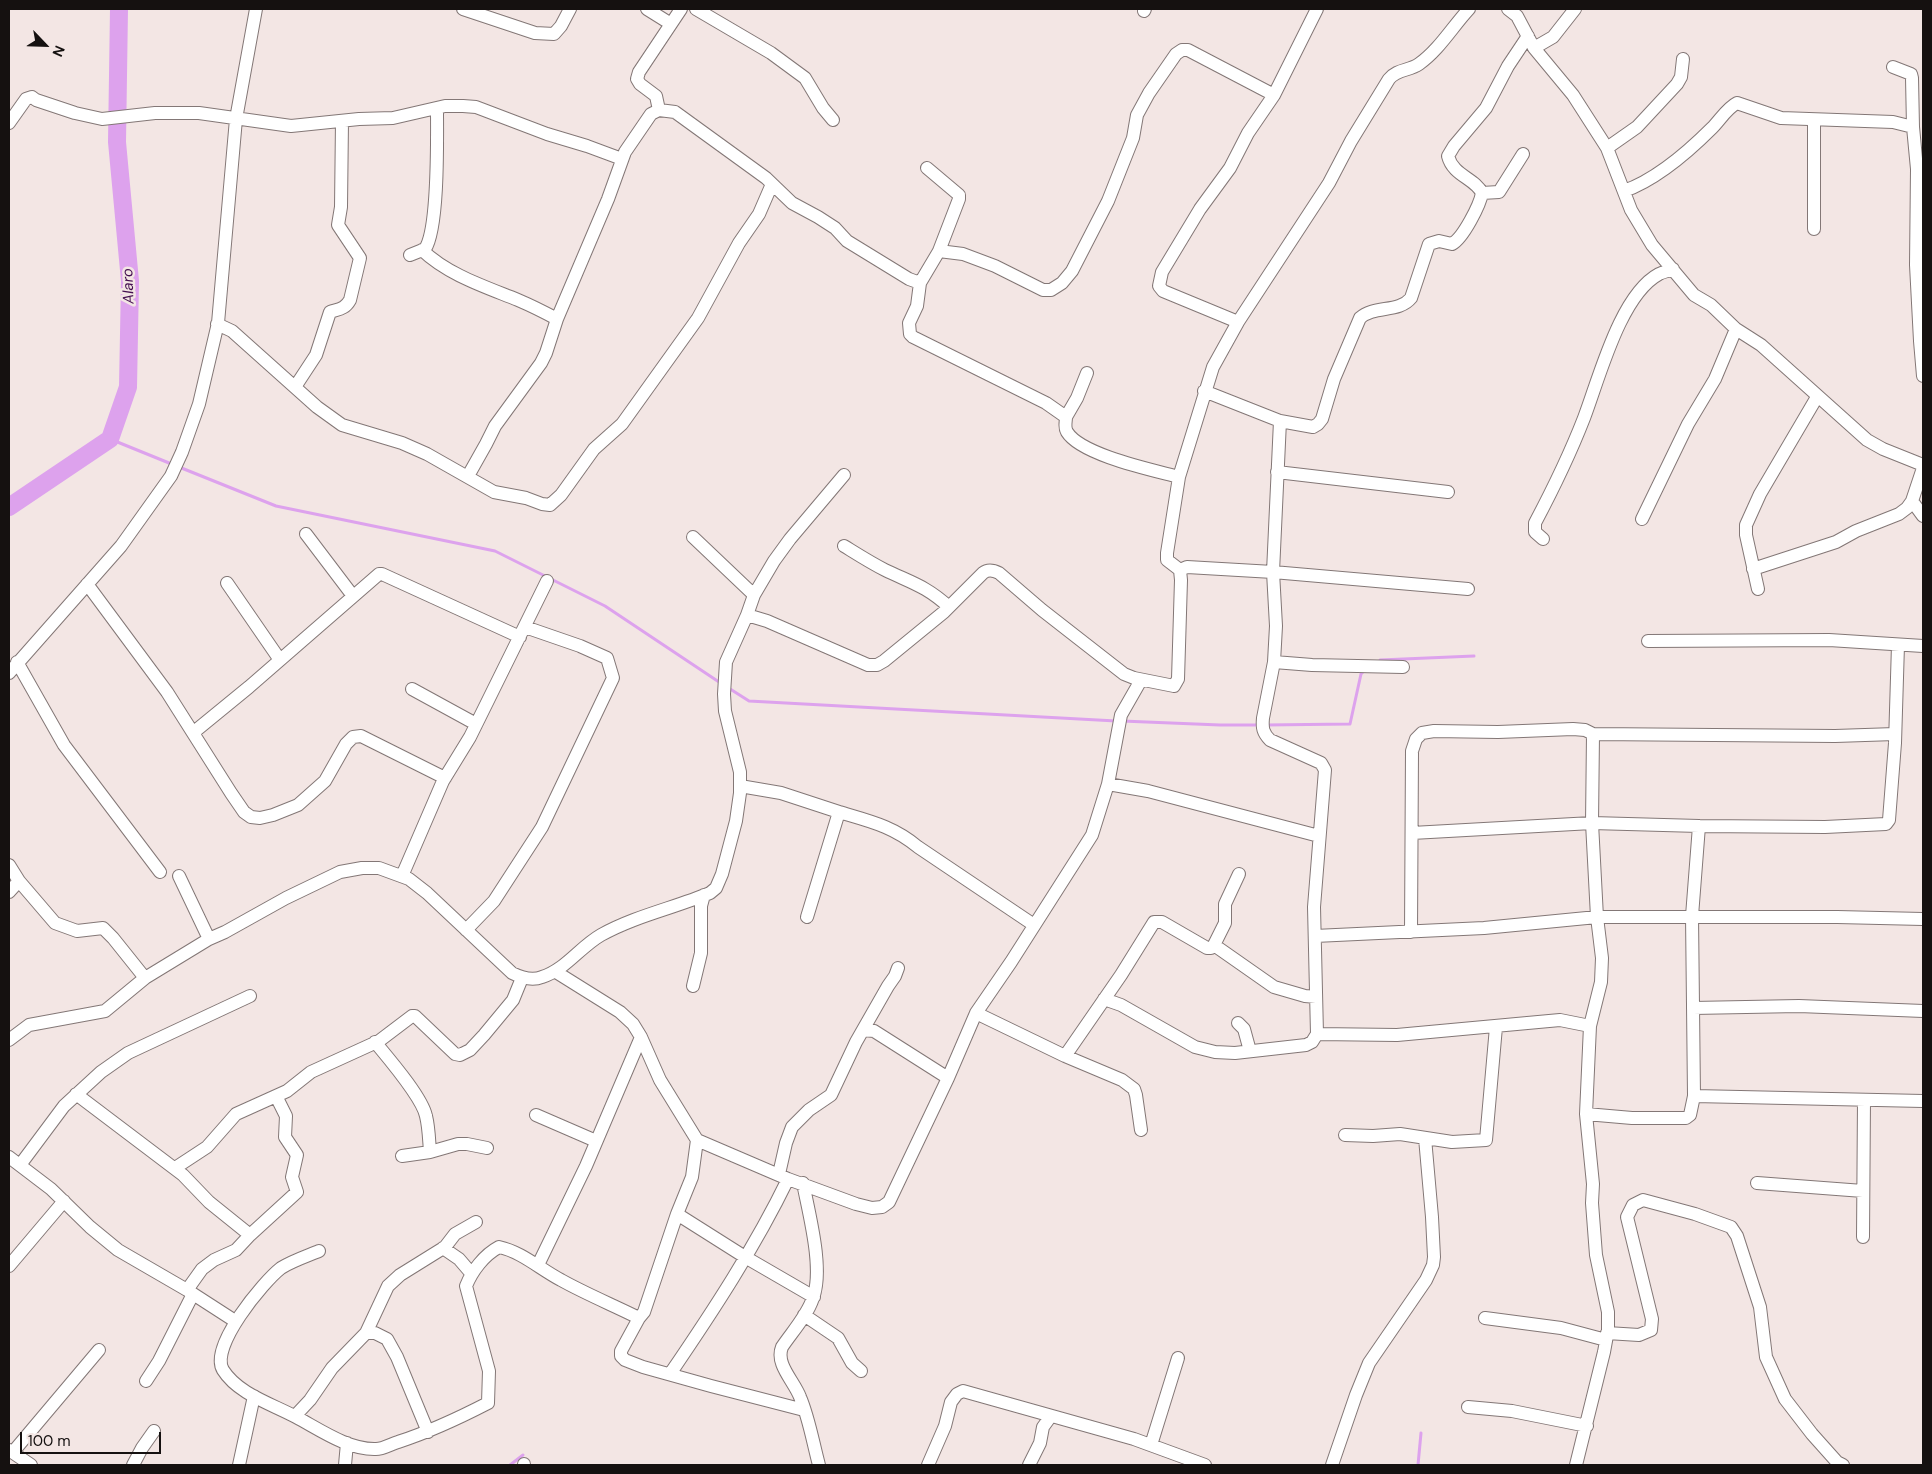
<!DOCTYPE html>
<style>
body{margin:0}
#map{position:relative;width:1932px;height:1474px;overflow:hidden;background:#f3e6e4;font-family:"DM Sans",sans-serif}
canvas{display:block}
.frame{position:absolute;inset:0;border:10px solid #151110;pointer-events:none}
.north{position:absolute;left:20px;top:20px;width:50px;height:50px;-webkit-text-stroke:4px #f3e6e4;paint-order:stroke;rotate:114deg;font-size:14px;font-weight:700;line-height:20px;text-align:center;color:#151110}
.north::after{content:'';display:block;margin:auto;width:18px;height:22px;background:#151110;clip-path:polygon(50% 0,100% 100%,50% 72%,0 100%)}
.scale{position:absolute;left:20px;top:1432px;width:141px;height:22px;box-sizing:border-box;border:2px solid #151110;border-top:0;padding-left:6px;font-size:15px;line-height:18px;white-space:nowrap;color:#151110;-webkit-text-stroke:4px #f3e6e4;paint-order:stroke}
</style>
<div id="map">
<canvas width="1932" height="1474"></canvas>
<div class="frame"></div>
<div class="north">N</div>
<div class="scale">100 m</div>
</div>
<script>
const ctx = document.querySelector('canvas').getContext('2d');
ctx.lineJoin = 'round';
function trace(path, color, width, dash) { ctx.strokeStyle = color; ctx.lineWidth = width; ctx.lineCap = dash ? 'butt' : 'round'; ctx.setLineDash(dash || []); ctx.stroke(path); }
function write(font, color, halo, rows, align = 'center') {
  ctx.font = font + ' "DM Sans",sans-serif'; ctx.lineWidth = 5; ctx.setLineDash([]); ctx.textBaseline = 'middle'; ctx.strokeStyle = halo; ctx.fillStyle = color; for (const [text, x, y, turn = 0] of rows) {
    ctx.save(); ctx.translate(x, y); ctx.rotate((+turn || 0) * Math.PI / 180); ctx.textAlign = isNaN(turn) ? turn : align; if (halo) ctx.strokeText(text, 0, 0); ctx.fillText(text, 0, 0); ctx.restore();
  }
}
const stream = new Path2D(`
 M110,439L174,465
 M179,467L276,506L495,551L605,606L722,684
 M1380,660L1474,656
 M727,687L749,701L1116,721
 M1122,721L1220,725H1259
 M1265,725L1350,724L1361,674L1365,670
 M510,1465L523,1455
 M1418,1465L1421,1433`);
const river = new Path2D(`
 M9,507L110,439L128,387L130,281L117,142L119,9`);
const minor = new Path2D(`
 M463,9L535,33L554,34L561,26L570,9
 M647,9L671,24
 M696,9L771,53L805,78L823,108L833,120
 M1508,9L1517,16L1534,48L1573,95L1607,148L1631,210L1652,245L1694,295L1711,305L1736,329L1761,345L1867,440L1883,449L1923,465
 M1144,11L1145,9
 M1534,48L1553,37L1575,9
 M1893,67L1911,74L1912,78L1913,127L1917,169L1916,265L1920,341L1923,376
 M659,110L656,96L640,84L637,79L639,72L681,9
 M9,123L26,99L32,97L36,100L75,113L102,119L155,113H199L291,126L359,119L393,118L445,106H463L476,107L547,134L587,146L622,159
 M1607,148L1637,127L1677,84L1681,77L1683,59
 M1624,191C1655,180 1689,151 1712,128C1720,120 1727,108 1737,103L1781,118L1893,122L1913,127
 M1482,193L1499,192L1523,154
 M1814,229V120
 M422,250C448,275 486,287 518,300C532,306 544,312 557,319
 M939,251L963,254L995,266L1043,290H1051L1062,283L1072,271L1108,201L1133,138L1137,115L1149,93L1176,54L1182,50H1188L1274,95
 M410,255L425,249C439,228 437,137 437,108
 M1238,322L1163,291L1159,286L1162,272L1200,209L1230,168L1248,133L1274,95L1317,9
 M217,324L232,331L317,407L342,425L402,443L427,454L494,492L526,498L542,504L550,505L561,495L594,449L622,424L698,318L739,243L759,214L772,184
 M295,387L316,355L330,312C339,309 345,309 350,300L360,258L338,225L341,207L342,121
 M1204,391L1280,421
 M1066,417L1077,398L1087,373
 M1277,472L1448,492
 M468,476L486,444L495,426L541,363L546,353L557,319L608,199L625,152L651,114L659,110L675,112L766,178L792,203L818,217L835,228L847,241L909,279L920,283
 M1179,477L1213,367L1238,322L1329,183L1351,141L1389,79C1397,69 1409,71 1419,64C1439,50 1453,26 1469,9
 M1912,501L1923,516
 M1642,519L1688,424L1715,379L1736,329
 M306,534L353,596
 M693,537L754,595
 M1543,539L1535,532V523C1553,489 1570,454 1584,418C1599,379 1620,295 1659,274C1663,272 1668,271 1673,269
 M844,546C857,554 871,563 885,570C912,583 926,586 949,607
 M1753,569L1836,542L1856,531L1899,514L1907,508L1912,501L1923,468
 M1180,570L1187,567L1273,572L1468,589
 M227,583L280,660
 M87,584L167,692L231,793L244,812L251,817L260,818L273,815L298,805L325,781L346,744L353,737L361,736L445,778
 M1758,589L1746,535V525L1760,494L1817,397
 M747,615L767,621L868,665H877L884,661L944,612L983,573C988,569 993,570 999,573L1042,610L1124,674L1134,678L1174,686L1178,679L1181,580L1180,570L1167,560V553L1179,477C1153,470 1081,455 1067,432C1064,427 1066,422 1066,417L1046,403L913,337L910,334L909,323L917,306L920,283L939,251L959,199V195L927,168
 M1648,641L1829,640L1923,646
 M17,662L64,745L160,872
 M1274,662L1312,665L1403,667
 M9,673L121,546L171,476L182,452L199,404L218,323L236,119L256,9
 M412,689L476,724
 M194,732L249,687L379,574H382L520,637
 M1108,784L1148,791L1319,836
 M740,786L781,793L839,812L807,917
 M839,812C869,821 893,826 918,847L1034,925
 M1412,833L1592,823L1699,826L1825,827L1886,824L1889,820L1895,743L1898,645
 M9,865L19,881L55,923L77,931L103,928L113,938L145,978
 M179,876L209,939
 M402,876L443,781L470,737L547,581
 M9,892L19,881
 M466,930L494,901L542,827L613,678L607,658L580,646L525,627
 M1411,932L1412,751L1416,739L1422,733L1434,731L1498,732L1573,729L1585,730L1593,734L1835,736L1895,734
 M1315,936L1484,928L1597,917H1837L1923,919
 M1214,945L1274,987L1305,996L1316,997
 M556,972L620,1012L633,1024L641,1037L660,1080L697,1140L788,1179L856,1204L872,1208L882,1207L889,1202L948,1078L976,1013L1011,962L1092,835L1108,784L1121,715L1141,680
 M693,986L701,953V906L704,895
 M1104,999L1121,1005L1195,1047L1215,1052L1235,1053L1306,1045L1312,1042L1317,1034L1314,907L1325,770L1321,763L1270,740C1263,733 1262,728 1263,718L1274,662L1276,626L1273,572L1280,421L1313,427L1318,424L1322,419L1334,379L1360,318C1374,305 1399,313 1411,298L1429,244L1439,241L1452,244C1463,238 1480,205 1482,193C1475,178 1453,176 1448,156L1454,146L1486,108L1508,66L1528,36
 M1693,1008L1799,1006L1923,1011
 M976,1013L1065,1056L1122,1080L1134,1089L1136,1095L1141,1130
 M1238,1023L1244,1029L1250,1051
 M863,1030L874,1031L948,1078
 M1317,1034L1397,1035L1560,1020L1590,1026
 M9,1040L29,1025L105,1011L145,978L209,939L225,932L286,898L340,872L362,868H379L409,879L427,893L512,973C522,978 532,981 542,977C565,970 580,947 601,935C635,916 674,908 710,893L716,888L722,874L736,821L740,793V772L725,711L724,694L726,662L747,615L754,595L774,561L790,539L844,475
 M375,1042C389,1059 422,1097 426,1116C429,1128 429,1140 430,1152
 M1065,1056L1121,975L1154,922H1162L1207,948H1211L1214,945L1225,923V904L1239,874
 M76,1094L183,1175L209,1202L250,1235
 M1694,1096L1923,1101
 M1586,1114L1632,1118H1686L1690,1115L1694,1096L1692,916L1699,826
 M536,1115L596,1141
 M1345,1135L1373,1136L1400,1134L1452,1142L1486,1140L1496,1027
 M697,1140L692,1177L677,1214L644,1312L639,1318L621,1351V1356L625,1360L643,1367L711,1386L804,1410
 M402,1156L430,1152L458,1144H467L487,1148
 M9,1157L51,1189L90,1227L118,1250L187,1290L235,1321
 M20,1165L64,1106L101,1072L128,1053L250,996
 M175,1168L207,1147L236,1114L287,1091L311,1072L379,1041L412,1016H415L455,1054L460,1055L470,1050L484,1035L513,1000L522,978
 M779,1174L786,1143L792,1127L809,1110L831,1095L856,1042L888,986L895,976L898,968
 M803,1183C809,1214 824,1269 813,1298C807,1316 792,1332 782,1347C775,1364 794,1381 800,1397C809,1418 813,1443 819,1465
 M1757,1183L1863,1191
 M677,1214L745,1257L814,1297
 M1863,1237L1864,1100
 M443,1248L459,1259L471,1273
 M319,1251C307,1256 292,1261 281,1268C263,1282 209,1347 223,1370C238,1394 272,1404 296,1417C319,1429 348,1450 376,1449C383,1449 391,1444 398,1442C429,1432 459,1418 488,1403L489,1371L466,1286C472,1271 484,1255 499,1247C522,1252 540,1269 561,1280C586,1294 613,1305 639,1318
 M538,1265L586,1166L641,1037
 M9,1266L64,1201
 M187,1290L202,1269L214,1260L236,1250L250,1235L297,1192L292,1177L297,1155L285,1137L286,1116L276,1096
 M804,1315L838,1338L852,1363L861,1371
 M1485,1318L1561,1328L1606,1340
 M366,1333H375L387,1339L397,1357L428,1432
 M1607,1333L1639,1335L1651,1330L1652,1319L1627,1217L1633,1205L1643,1200L1695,1214L1731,1227L1737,1236L1760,1307L1766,1357L1785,1399L1812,1434L1837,1462L1843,1465
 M670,1374C713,1311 755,1247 788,1179
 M146,1381L159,1361L193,1294
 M1468,1407L1512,1411L1587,1426
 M295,1416L310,1400L332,1368L366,1333L388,1286L400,1275L445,1247L455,1234L476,1222
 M1151,1445L1178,1358
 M9,1450L31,1465
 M13,1452L99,1350
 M524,1464V1465
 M133,1465L142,1448L154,1431
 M239,1465L254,1396
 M345,1465L347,1443
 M928,1465L945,1426L951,1402L957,1394L963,1391L1134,1439L1205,1465
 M1029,1465L1040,1443L1043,1427L1051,1416
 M1332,1465L1356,1395L1369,1363L1426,1280L1433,1265L1434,1257L1432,1217L1425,1138
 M1576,1465L1604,1352L1608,1330V1312L1596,1255L1592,1203L1593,1184L1586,1114L1590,1026L1601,982L1602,958L1597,917L1592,823L1593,734`);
const waterNames = [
 ["Alaro",129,286,-92]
];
trace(stream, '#dda2ed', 3);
trace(river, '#dda2ed', 18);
trace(minor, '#837776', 14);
trace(minor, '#fff', 12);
write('italic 15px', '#440f51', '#f3e6e4', waterNames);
</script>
